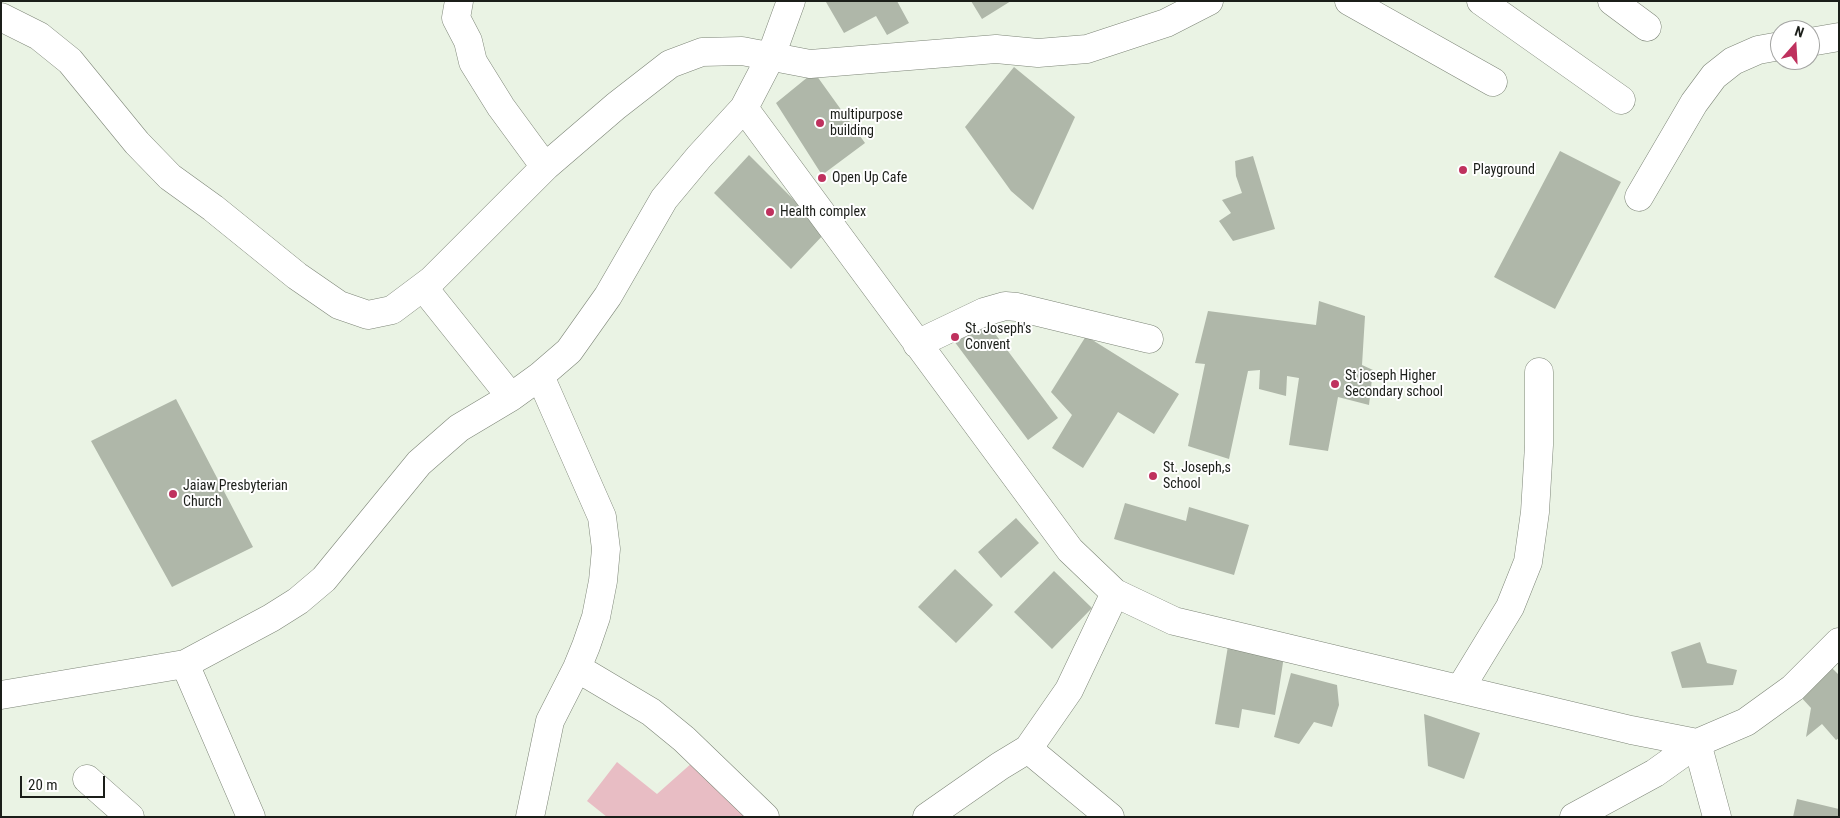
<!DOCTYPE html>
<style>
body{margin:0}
#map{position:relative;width:1840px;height:818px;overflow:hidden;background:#eaf3e4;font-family:"Roboto Condensed",sans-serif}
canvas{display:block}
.frame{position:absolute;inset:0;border:2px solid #1b1e19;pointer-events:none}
.north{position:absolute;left:1770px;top:20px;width:50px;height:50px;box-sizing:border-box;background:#fff;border:1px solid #a4a5a3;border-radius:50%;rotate:19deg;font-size:14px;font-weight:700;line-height:20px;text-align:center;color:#1b1e19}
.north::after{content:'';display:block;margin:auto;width:18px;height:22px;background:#bf315e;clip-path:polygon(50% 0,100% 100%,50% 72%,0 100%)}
.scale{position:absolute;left:20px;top:776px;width:85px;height:22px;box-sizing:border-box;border:2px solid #1b1e19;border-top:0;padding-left:6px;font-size:15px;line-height:18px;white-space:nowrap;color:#1b1e19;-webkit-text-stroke:4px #fff;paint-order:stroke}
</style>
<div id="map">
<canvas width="1840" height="818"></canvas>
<div class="frame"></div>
<div class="north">N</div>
<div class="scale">20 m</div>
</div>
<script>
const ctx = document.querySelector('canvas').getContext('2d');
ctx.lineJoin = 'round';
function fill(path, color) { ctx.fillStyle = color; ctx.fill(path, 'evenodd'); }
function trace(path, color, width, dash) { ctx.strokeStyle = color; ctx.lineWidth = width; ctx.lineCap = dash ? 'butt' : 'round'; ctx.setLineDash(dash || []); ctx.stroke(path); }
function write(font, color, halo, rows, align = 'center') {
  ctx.font = font + ' "Roboto Condensed",sans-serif'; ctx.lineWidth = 4; ctx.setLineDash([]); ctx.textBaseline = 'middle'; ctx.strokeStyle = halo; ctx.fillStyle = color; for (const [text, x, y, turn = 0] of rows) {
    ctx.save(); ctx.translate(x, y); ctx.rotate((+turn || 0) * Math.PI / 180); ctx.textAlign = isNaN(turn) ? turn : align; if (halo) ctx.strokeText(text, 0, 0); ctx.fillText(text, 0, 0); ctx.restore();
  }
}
const green = new Path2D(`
 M617,762L657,794L693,762L755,817H607L587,801Z`);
const building = new Path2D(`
 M897,1L909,23L887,35L876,16L844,33L826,2Z
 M971,1H1011L982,19Z
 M1014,67L1075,117L1033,210L1011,191L965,127Z
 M814,72L865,143L822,175L776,103Z
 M1560,151L1621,182L1555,309L1494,277Z
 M749,155L826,232L791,269L714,193Z
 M1253,156L1275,229L1233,241L1219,221L1231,213L1222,200L1242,193L1236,176L1235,161Z
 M1319,301L1365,316L1362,365L1373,370L1369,405L1338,397L1328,451L1289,445L1299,378L1287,376L1286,396L1259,389L1260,370L1248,371L1229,459L1188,446L1205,364L1195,363L1208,311L1316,325Z
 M984,319L1058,418L1028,440L954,341Z
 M1086,336L1179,394L1154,434L1118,412L1083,468L1052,448L1072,415L1051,392Z
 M176,399L253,547L172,587L91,441Z
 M1125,503L1186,521L1189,507L1249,525L1234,575L1114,539Z
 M1016,518L1039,543L1001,578L978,552Z
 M955,569L993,605L956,643L918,607Z
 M1054,571L1092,608L1052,649L1014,612Z
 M1700,642L1707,663L1737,670L1733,685L1682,688L1671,652Z
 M1228,646L1284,656L1275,715L1242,709L1239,728L1215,724Z
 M1832,668L1839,675V738L1836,740L1822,724L1806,737L1811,708L1799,695Z
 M1291,673L1337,685L1339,705L1332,727L1314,722L1299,744L1274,737Z
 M1424,714L1480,733L1464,779L1428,766Z
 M1797,799L1839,809V817H1793Z`);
const minor = new Path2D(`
 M459,1L456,18L468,41L473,62L501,107L545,167
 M1349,1L1493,82
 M1481,1L1621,100
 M1612,1L1647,27
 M1,17L39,36L70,61L137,143L170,177L213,208L297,276L339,305L368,315L392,310L432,280L545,167L616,106L670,64L702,52L742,51L810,64L996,49L1038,53L1087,49L1166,23L1209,1
 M1810,42L1839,37
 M744,108L1070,550L1115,593L1174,621L1631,730L1697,743L1746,722L1793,688L1839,642
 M1639,197L1694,103L1714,76L1733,61L1758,50L1780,46
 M423,287L511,397
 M917,344L984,312L1005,306L1017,307L1149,339
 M185,664L251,817
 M577,668L651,712L684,739L765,817
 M1460,689L1510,607L1528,562L1535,512L1539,445V372
 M1,695L185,664L271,618L298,601L324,579L419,463L459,428L511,397L540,376L569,351L608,296L664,199L699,157L744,108L771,56L791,1
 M1028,749L1110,817
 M87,779L130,817
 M530,817L550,721L577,668L586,646L596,617L603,581L606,549L602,517L540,376
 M927,817L1000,766L1028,749L1069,690L1115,593
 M1574,817L1655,773L1697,743L1717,817`);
const markers = [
 [820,123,5,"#bf315e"],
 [1463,170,5,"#bf315e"],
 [822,178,5,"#bf315e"],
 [770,212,5,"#bf315e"],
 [955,337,5,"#bf315e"],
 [1335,384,5,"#bf315e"],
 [1153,476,5,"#bf315e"],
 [173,494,5,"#bf315e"]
];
const poiNames = [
 ["multipurpose",830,115],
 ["building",830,131],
 ["Playground",1473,170],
 ["Open Up Cafe",832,178],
 ["Health complex",780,212],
 ["St. Joseph's",965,329],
 ["Convent",965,345],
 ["St joseph Higher",1345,376],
 ["Secondary school",1345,392],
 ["St. Joseph,s",1163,468],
 ["School",1163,484],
 ["Jaiaw Presbyterian",183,486],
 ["Church",183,502]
];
fill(green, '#e8bdc4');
fill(building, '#afb7a9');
trace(minor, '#7d8577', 29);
trace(minor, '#fff', 28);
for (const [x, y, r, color] of markers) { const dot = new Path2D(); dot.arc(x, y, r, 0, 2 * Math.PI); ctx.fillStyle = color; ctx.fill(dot); trace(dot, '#fff', 2); }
write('14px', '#1b1e19', '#fff', poiNames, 'left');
</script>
